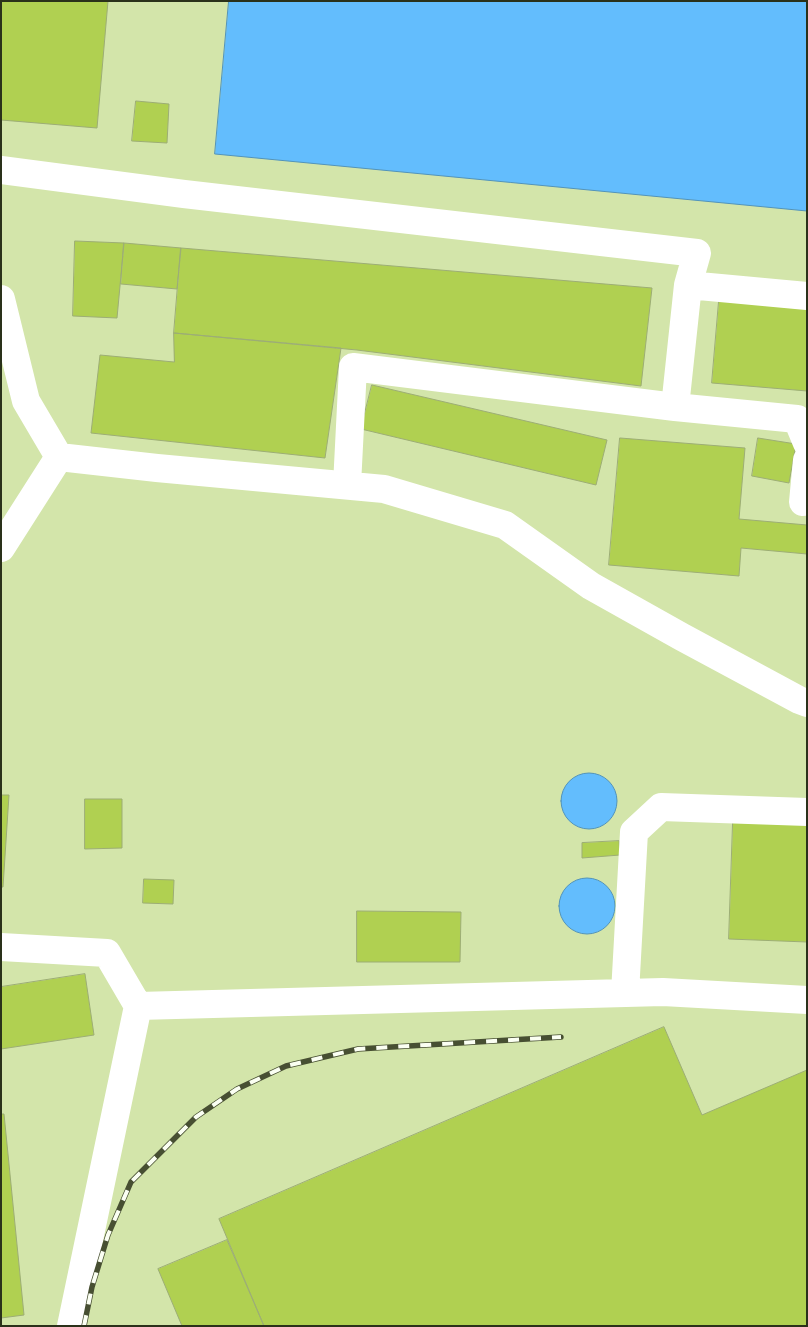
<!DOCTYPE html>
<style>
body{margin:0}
#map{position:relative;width:808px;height:1327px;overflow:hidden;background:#d3e5aa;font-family:"Roboto Serif",serif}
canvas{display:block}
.frame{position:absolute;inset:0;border:2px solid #2a311a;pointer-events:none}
</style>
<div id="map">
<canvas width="808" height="1327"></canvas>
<div class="frame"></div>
</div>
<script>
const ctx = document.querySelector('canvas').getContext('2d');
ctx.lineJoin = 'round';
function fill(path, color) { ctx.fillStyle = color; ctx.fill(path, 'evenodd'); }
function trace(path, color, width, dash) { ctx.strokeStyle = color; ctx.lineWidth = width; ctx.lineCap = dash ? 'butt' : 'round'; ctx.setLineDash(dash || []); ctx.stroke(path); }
const water = new Path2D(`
 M229,1H807V211L215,154Z
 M561 801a28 28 0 1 1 56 0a28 28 0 1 1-56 0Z
 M559 906a28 28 0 1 1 56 0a28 28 0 1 1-56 0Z`);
const building = new Path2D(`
 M1,1H108L97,128L1,120Z
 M136,101L169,104L167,143L132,141Z
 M75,241L124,243L117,318L73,316Z
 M124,243L181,248L177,289L121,284Z
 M181,248L652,288L641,386L357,350L174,333Z
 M719,301L807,308V391L712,383Z
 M174,333L341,348L325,458L91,433L100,355L174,362Z
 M372,385L607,440L596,485L361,429Z
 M620,438L745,448L739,519L807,525V554L741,548L739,576L609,565Z
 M758,438L796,444L789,483L752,476Z
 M1,795H9L3,887H1Z
 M85,799H122V848L85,849Z
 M733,822L807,825V942L729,939Z
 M619,841L620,855L582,858V843Z
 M144,879L174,880L173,904L143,903Z
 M357,911L461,912L460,962H357Z
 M85,974L94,1035L1,1049V987Z
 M664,1027L702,1115L807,1070V1326H264L219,1219Z
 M1,1114H4L24,1315L1,1318Z
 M227,1240L264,1326H182L158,1269Z`);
const minor = new Path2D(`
 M1,170L184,194L697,253L688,285L675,407L353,367L347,485
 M688,285L807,296
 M1,299L26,401L59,457L157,468L384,489L505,525L591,586L682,637L799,700L807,703
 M675,407L797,419L807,443
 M803,502L807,460
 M1,548L59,457
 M1,947L107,953L138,1006
 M625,993L634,832L661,807L807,812
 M71,1326L138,1006L663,992L807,1000`);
const rail = new Path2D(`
 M84,1326L92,1287L108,1235L131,1182L196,1117L237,1089L286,1066L358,1049L561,1037`);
fill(water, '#63bdfd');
trace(water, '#5293b9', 1);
fill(building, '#b0d051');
trace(building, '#9cad75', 1);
trace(minor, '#fff', 28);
trace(rail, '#474f32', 5.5);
trace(rail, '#fbfff3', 4, [11]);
</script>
